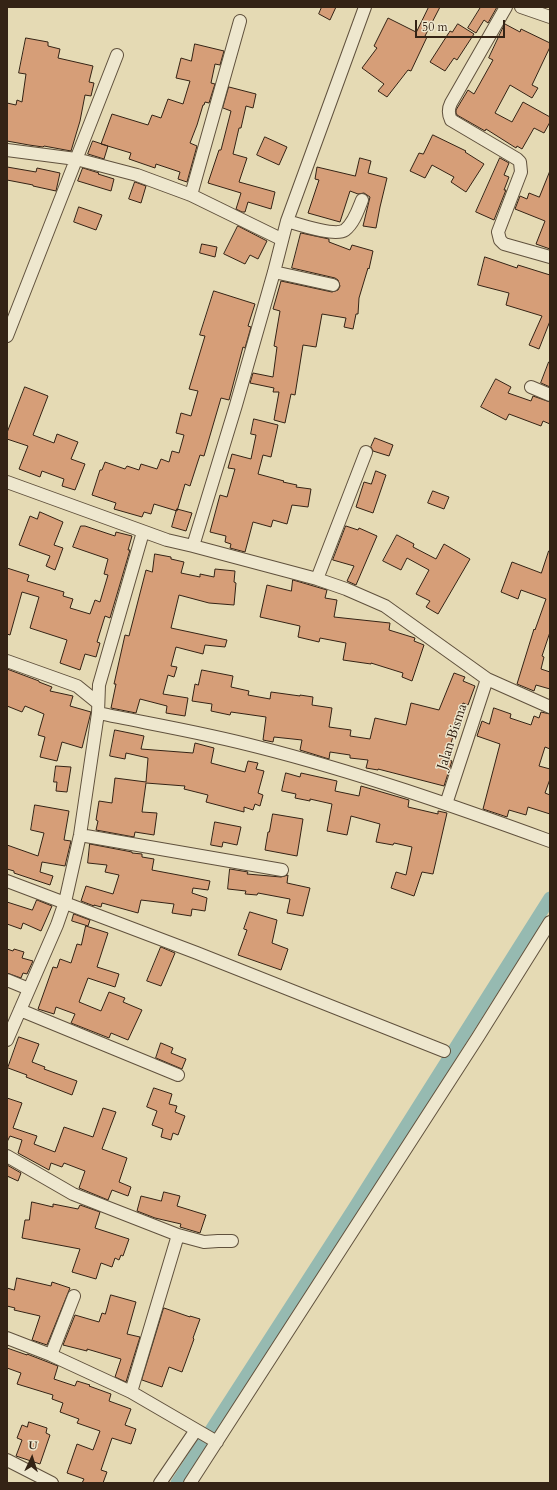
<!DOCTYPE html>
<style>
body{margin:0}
#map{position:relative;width:557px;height:1490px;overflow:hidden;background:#e5dab4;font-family:Cardo,serif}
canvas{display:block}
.frame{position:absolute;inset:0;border:8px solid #342315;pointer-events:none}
.north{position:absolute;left:12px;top:1438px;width:40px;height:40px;-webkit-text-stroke:3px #eee7ce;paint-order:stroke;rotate:4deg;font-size:11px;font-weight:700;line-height:16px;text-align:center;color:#342315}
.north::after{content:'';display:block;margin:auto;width:14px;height:18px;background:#342315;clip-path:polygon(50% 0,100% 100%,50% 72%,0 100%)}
.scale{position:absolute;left:415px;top:20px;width:90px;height:18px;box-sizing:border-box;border:2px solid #342315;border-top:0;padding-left:5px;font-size:12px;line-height:14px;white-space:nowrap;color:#342315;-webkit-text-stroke:3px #eee7ce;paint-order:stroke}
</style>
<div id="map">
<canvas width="557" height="1490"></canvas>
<div class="frame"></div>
<div class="north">U</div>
<div class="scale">50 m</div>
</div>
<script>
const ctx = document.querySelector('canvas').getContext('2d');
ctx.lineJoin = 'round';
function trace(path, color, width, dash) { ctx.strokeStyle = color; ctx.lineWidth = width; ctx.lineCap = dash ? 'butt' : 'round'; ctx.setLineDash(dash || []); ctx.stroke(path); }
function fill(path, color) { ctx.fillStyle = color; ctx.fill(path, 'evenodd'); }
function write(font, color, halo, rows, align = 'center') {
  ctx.font = font + ' Cardo,serif'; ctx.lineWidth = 3; ctx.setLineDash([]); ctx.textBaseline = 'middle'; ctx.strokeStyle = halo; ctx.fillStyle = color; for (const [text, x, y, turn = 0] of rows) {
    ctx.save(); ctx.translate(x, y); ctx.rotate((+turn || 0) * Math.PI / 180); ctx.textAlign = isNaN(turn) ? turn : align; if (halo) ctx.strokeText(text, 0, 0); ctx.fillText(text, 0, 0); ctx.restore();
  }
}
const canal = new Path2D(`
 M177,1483L353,1210L550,898`);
const building = new Path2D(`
 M322,7H336L330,20L319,14Z
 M429,7H440L425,36L427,37L411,71L408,70L387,97L378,91L384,84L362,68L377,48L374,46L388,18L416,32Z
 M481,7H497L488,23L484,20L476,33L468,28Z
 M458,24L474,34L457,60L454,58L445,71L430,62L450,31L452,32Z
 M505,24L520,32L521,29L550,43V47L532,85L538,88L532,98L510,85L495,113L512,122L523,102L550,117V122L544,133L534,128L522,149L517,146L516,148L486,129L485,131L457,115L456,113V110L468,90L474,94L493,60L489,58Z
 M26,38L48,42V46L60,49L58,58L93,66L89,82L94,83L91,96L85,95L80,121L71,151L44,146L43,147L29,145L7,141V103L16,105L17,100L22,102L26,74L19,73Z
 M195,44L224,51L220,65L215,64L211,83L215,84L209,103L205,102L204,105H203L197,125L190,143L197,146L187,182L178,179L180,172L156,164L155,168L129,159L131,153L101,144L112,114L148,125L152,115L161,118L168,99L183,104L190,81L176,78L181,58L191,61Z
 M229,87L256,94L253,108L246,106L241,128H239L233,154L247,158L239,182L275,192L271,209L248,202L245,212H242L236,209L241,193L208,183L219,150H221L231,111L223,108Z
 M433,135L466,151L465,152L484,164L466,192L451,182L454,177L432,165L425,178L410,171L419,153L423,154Z
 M265,137L287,147L279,165L257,155Z
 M93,141L108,146L104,159L88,154Z
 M360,158L371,161L368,173L387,178L380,207L376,228L363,226L370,197L364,193L358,194L350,191L340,222L308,213L319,180L315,179L317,167L355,176Z
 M500,158L509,163L504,175L509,177L504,190H506L494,220L476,212Z
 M7,167L36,172L37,168L60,173L56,191L33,186V185L7,180Z
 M83,168L99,173L98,174L114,179L111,191L78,181Z
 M550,171V249L536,244L545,221L515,209L520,196L527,199L529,193L539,197Z
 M135,182L146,186L141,203L129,199Z
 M79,207L102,215L96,230L74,222Z
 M238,226L267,241L258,259L250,255L245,264L224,254Z
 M301,233L329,239V242L350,250L352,245L373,251L369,269L368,268L359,298L358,314H356L353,329L344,327L346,318L322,314L316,347L303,345L295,395L291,394L285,423L274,420L279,392H273L274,388L250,383L253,373L273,377L277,347L274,346L280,311L273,309L281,281L332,292L338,290L340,286L338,280L335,278L292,268Z
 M202,244L217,247L215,257L200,253Z
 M485,257L517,268L518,265L550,275V321L539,349L529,345L542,316L506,305L509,293L478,285Z
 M214,291L255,304L248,326L251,327L245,348L243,347L229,400L221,398L204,456L200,455L190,486L185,484L177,511L154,504L151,514L144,512L142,517L114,509L116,503L92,495L100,470H102L105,462L125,469L127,466L139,470L141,464L157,469L161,459L169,462L172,451L179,453L184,435L176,433L181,413L191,416L198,391L189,389L205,336L200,335Z
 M549,362H550V387L541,383Z
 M496,379L511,387L508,393L531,401L533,396L550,402V424L543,421L541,426L509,414L506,420L481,407Z
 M25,387L48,396L33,435L54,443L57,434L78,442L71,459L85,464L75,490L62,486L64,479L42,471L40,477L19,469L28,446L7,439V433Z
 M254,419L278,425L271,457L263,455L258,474L284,481L283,482L297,485L296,487L311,489L308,507L292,505L287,524L273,520L271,527L253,522L245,552L230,548L231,544L225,542L226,536L210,532L220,495L227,497L235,469L228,468L232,454L251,459L256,435L251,434Z
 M375,438L393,445L389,456L373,451L371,447Z
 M376,471L386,475L373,513L356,507L364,482L371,484Z
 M433,491L449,497L444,509L428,503Z
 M177,509L192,513L186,531L172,527Z
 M40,512L63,522L54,545L63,548L55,570L46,566L50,556L19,545L30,516L37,519Z
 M81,526H85L115,536L116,532L132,536L128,550H130L110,618L105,616L97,642L100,643L96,657L85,654L80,670L60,663L67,640L30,628L39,597L22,592L10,635L7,634V568L29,575L27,581L64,592L63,596L73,599L70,608L90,614L95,600L100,602L108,575L104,574L108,559L73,547Z
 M346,526L358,530L359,528L377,536L356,585L347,581L354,566L333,560Z
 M397,535L414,544L413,547L436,559L444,544L470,559L438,614L426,607L430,601L416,594L429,570L407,558L401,570L383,561Z
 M549,551H550V632L542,656L544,657L541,669L550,672V689L536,685L534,691L517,684L534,629L535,630L546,599L521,590L518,599L501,592L512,562L541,573Z
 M155,554L171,557V559L184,562L181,573L200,577V574L214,577L215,569L235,571L234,582L236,583L234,605L209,603L179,595L171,628L227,640L225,647L205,645L203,654L176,647L171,666L177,667L174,677L168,675L163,694L188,698L185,716L166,713L167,706L140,699L136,713L111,708L116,684H114L125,635L129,636L146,570L152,572Z
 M293,580L327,590L325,598L337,600L334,617L390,623L389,630L415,638L414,641L424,645L412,681L402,677L403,673L371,663V664L343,660L346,643L320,638L319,642L298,637L300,626L260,617L267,585L291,591Z
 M7,669L39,681V682L52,687L50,691L73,696L70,706L91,712L82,748L62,742L57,761L40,757L45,737L38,735L44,714L25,706L22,712L7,706Z
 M202,670L233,676L231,687L249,691L248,695L270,699L271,692L300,696V695L313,697L312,705L332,708L329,727L351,730L350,736L370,739L375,718L406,725L411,703L439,710L454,673L465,677L463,681L475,686L468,705L463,703L451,743H452L447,759L452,761L444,786L378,769V770L366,768L368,760L350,758V755L330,752L329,759L300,750L302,740L274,737L273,742L263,740L266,717L231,712L230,715L211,711L212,704L192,701L195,684L198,685Z
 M494,708L511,714L510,718L531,725L534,716L539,718L541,712L550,714V749L545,747L539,766L550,769V779L545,793L550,795V814L528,807L526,815L509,810L507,817L483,809L500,744L477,736L482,721L489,724Z
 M115,730L144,736L141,749L193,753L195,743L214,748L211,763L245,772L248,761L258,763L256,769L264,771L258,793L263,795L260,806L255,804L253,810L244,807V812L206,802L208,795L184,789L185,786L146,783L142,812L157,813L154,835L135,832L134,837L96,830L98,821L96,820L99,801L112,803L115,778L146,782L148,758L126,753L125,759L110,756Z
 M56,766L71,767L67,792L56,791L57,782H54Z
 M286,773L300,777L301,773L337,781L335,791L359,796L361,786L409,800L408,807L438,814V811L447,813L433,874L422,872L414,896L391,888L396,872L406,875L412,847L394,843L393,845L376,842L380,824L351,816L347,835L327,831L332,804L310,799V801L295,798L296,794L282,791Z
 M35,805L69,811L64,840L71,841L65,866L42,862L40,872L53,876L50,885L14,873V871L7,869V845L38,856L44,833L31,830Z
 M273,814L303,819L297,856L265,850L268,832H269Z
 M215,822L241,827L237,845L223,842L222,847L211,845Z
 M90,844L132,852V853L142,854V857L154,859L152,870L210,881L208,890L193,888L192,893L207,898L205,911L192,909L191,916L172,913L174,904L141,900L138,913L102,903L101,907L94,905V906L81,901L86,886L113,894L119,875L105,872L107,865L88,863Z
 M230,869L248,872L247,874L281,877L288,875L287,883L310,888L303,916L287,913L290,899L258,893L257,895L245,894L246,891L228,889Z
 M37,900L52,906L41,931L23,923L21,929L7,924V902L32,910Z
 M250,912L277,920L272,943L288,949L281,970L238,955L247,930L244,929Z
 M74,914L90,920L88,926L72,921Z
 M86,926L108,933L97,967L119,974L115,987L88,978L79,1002L101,1011L109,992L125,998L123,1002L142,1010L128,1040L111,1033L109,1038L71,1023L75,1014L56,1007L54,1014L38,1009L53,967L57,968L60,959L71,963L77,944L81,945Z
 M161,947L175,953L161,986L147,981Z
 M7,949L13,951L14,949L24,952L22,958L33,961L27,974L23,973L21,978L7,973Z
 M19,1037L39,1044L32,1062L45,1067L44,1069L77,1081L72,1095L26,1077L27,1075L8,1068Z
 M161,1043L173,1048L171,1053L186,1059L182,1069L156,1058Z
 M154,1088L172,1094L169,1104L177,1106L175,1112L185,1116L178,1135L173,1133L171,1140L161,1137L163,1129L152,1125L157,1111L147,1107Z
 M7,1098L22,1103L13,1128L37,1136L34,1144L55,1152L64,1127L93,1137L103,1108L116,1112L102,1149L127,1158L119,1182L131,1187L128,1196L112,1190L108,1200L79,1188L85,1171L64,1163L62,1167L51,1163L49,1170L18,1153L22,1140L10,1136L7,1142Z
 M7,1165L21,1173L18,1181L7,1176Z
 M164,1192L180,1196L177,1206L206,1215L200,1233L180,1227L181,1224L155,1218L137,1211L141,1196L161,1201Z
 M32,1202L53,1207V1204L78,1209L80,1205L100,1212L95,1228L129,1239L123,1256L121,1255L119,1260L115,1258L112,1267L101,1263L96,1279L72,1272L80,1249L22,1238L25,1220H29Z
 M17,1278L51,1286L52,1282L70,1288L47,1345L32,1340L40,1316L14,1310L15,1308L7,1306V1288L14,1290Z
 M111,1295L136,1302L127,1334L140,1337L126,1382L115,1377L121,1359L87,1349V1351L63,1345L75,1315L99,1322L102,1313L105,1314Z
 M164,1308L190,1317V1316L200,1319L193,1338L194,1339L182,1372L169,1367L162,1387L142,1380Z
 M7,1348L27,1355V1354L58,1366L54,1379L75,1386L77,1381L90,1385L89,1386L111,1394L109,1401L131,1409L125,1425L136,1429L131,1444L112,1438L101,1470L107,1472L103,1483H82L84,1479L67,1473L77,1444L93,1450L100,1431L77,1423L79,1419L60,1412L63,1403L52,1399L53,1395L17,1384L21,1373L7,1368Z
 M29,1422L47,1428L46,1433L50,1435L40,1464L16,1456L22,1440L17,1438L22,1425L27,1427Z`);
const minor = new Path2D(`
 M506,7L451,103C448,109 448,114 451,120L517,159L520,162L521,172L498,232L500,240L504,244L550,257
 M521,7L550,17
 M7,150L76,159L137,175L191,195L281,239
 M191,195L240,21
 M287,221C298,224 335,237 345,230C354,223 358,210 362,200
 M274,272L333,285
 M7,336L117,55
 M531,387L550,395
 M7,482L167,540L193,546L236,405L274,272L287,221L365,7
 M193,546L317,579L346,589L385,606L487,679L550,707
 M317,579L366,452
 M7,661L77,686L98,703
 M98,713C151,724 206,733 258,747C357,772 454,806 550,841
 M446,804L487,679
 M80,835L282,870
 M7,881L197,953L444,1051
 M7,980L29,989
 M20,1010L178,1075
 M7,1040L57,925L65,902L80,835L98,713L99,685L143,532
 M7,1156L73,1194L178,1235L204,1242L218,1241H232
 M7,1338L51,1355L131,1392L217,1442
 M51,1355L74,1296
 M131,1392L178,1235
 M7,1460L52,1483
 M160,1483L196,1430
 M190,1483L478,1037L550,922`);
const streetNames = [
 ["Jalan Bisma",453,737,-72]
];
trace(canal, '#96bab1', 13);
fill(building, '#d69e78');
trace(building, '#342315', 1);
trace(minor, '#60513d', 14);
trace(minor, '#eee7ce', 12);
write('14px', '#342315', '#eee7ce', streetNames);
</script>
